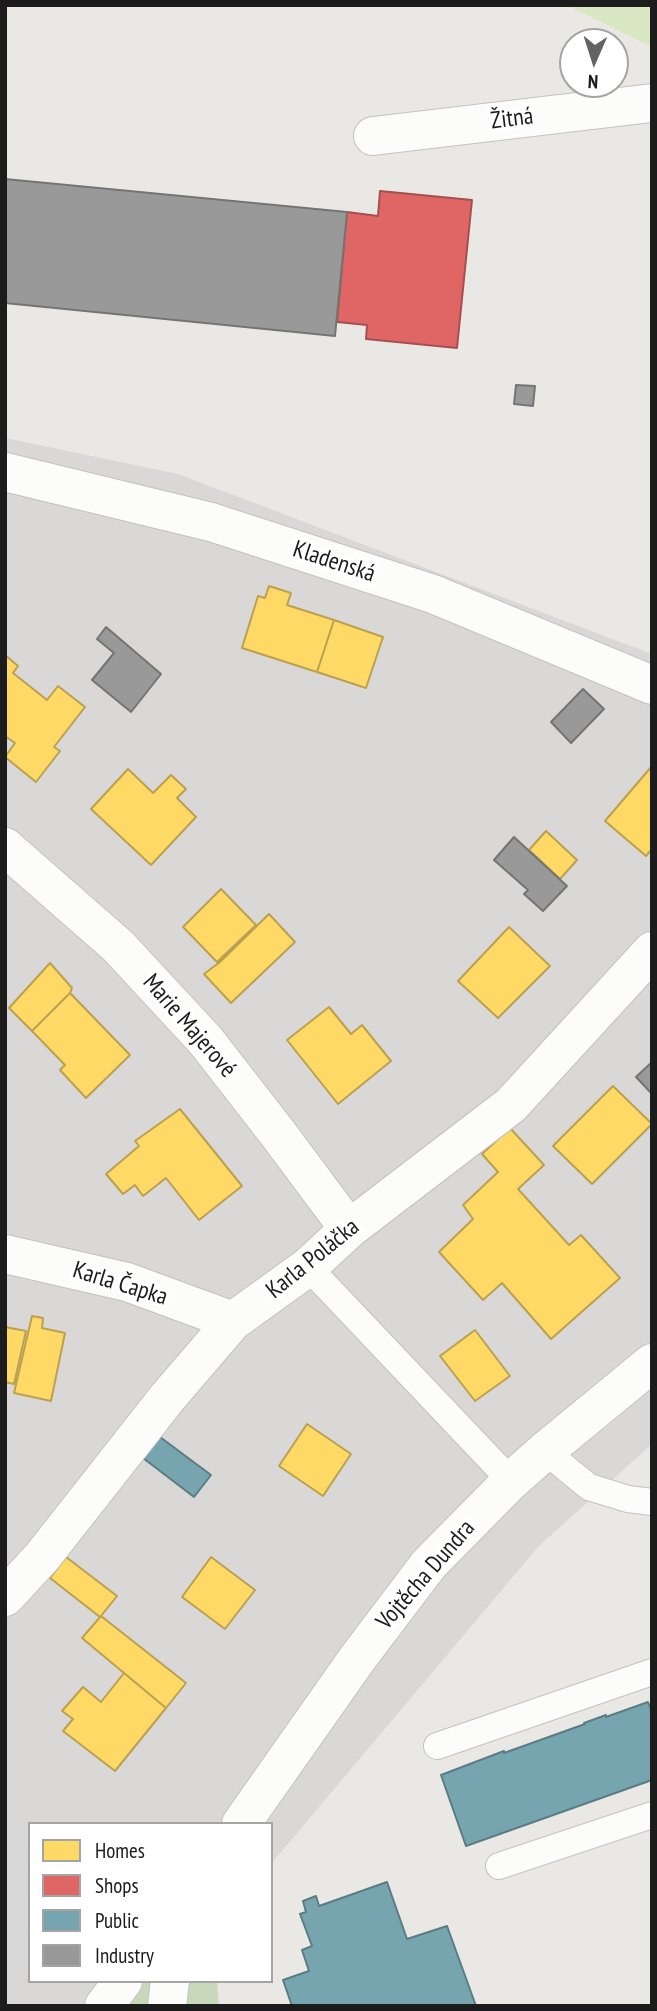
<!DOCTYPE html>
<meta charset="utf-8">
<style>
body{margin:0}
#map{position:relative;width:657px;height:2011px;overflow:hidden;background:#eae8e5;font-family:"PT Sans Narrow",sans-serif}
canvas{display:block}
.frame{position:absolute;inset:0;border:7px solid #1c1c1c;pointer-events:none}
.legend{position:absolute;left:28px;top:1822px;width:245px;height:161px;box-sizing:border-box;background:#fff;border:2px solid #a4a4a4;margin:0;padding:9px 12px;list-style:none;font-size:21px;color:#1c1c1c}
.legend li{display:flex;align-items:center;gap:14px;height:35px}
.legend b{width:35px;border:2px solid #a4a4a4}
.north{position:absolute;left:559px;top:28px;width:70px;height:70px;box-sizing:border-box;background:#fff;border:2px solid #a4a4a4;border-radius:50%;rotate:183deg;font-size:19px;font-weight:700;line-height:28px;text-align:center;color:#1c1c1c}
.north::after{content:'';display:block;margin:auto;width:24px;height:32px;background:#646362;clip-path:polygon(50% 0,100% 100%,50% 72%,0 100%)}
</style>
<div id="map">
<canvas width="657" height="2011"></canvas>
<div class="frame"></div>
<ul class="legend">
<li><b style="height:19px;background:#ffd966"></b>Homes</li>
<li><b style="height:19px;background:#e06666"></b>Shops</li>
<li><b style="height:19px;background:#76a5af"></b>Public</li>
<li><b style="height:19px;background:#999"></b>Industry</li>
</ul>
<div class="north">N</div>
</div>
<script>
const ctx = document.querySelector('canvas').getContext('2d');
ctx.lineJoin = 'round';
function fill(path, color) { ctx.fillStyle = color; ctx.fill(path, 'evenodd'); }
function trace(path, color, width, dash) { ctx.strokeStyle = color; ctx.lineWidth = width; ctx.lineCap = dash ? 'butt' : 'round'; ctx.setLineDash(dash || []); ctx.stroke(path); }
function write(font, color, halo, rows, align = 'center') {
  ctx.font = font + ' "PT Sans Narrow",sans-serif'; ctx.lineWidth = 7; ctx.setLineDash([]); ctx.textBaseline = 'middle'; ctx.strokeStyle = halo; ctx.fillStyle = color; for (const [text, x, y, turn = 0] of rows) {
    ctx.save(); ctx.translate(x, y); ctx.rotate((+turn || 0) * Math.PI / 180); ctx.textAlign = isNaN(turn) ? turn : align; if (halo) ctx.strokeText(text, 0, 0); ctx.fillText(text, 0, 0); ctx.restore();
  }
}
const residential = new Path2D(`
 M5,438L178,474L652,654V1444L538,1547L271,1864V1824H30V1981H182L163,2006H5Z`);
const grass = new Path2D(`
 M566,5H652V47Z`);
const forest = new Path2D(`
 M149,1981H217L219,2006H127L141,1986Z`);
const homes = new Path2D(`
 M269,586L291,593L287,605L334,620L317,672L242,648L258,596L265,598Z
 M334,620L383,637L366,688L317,672Z
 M5,655L18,666L13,673L47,700L58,686L85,707L54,747L60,751L36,782L5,757L15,743L5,736Z
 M652,766V849L646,856L605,821Z
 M128,769L153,793L171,775L186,789L177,798L196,817L151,865L91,809Z
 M546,831L577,860L560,879L529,850Z
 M221,889L256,925L217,962L183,927Z
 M269,914L295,942L231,1003L204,974L220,962Z
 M509,927L550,966L498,1018L458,981Z
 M50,963L72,988L70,993L32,1031L9,1008Z
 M70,993L130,1055L86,1098L60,1070L65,1065L32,1031Z
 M329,1007L351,1034L362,1025L391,1061L338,1104L287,1040Z
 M613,1086L652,1124L592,1184L553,1146Z
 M180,1109L242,1186L199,1220L166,1178L143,1196L135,1185L123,1194L106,1174L139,1146L135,1141Z
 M510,1128L544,1165L518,1189L569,1245L581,1235L620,1278L551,1339L502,1283L483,1300L439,1252L473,1219L463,1205L498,1172L482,1154Z
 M32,1316L43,1318L42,1328L65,1333L51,1401L14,1393Z
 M5,1327L26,1331L14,1384L5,1382Z
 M475,1330L510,1376L475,1401L440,1356Z
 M307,1424L351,1454L323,1496L279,1466Z
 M66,1557L117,1596L101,1616L100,1617L50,1578Z
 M211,1557L255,1590L225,1629L182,1597Z
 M101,1616L186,1683L166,1708L82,1638Z
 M124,1673L166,1708L115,1771L63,1731L73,1719L62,1711L83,1687L101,1702Z`);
const shops = new Path2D(`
 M380,191L472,200L457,348L366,339L367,325L337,322L347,212L378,216Z`);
const public = new Path2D(`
 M160,1437L211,1475L194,1497L143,1458Z
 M648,1702L652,1712V1780L466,1846L441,1775L504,1751V1753L585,1724L584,1723L606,1715V1717Z
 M387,1882L407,1939L447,1926L476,2006H292L283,1980L309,1971L302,1950L312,1946L300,1914L306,1912L303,1901L316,1896L319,1906Z`);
const industry = new Path2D(`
 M5,179L347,212L335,336L5,303Z
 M516,385L535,386L533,406L514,404Z
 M106,627L161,674L131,712L92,680L114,653L97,639Z
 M583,689L604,709L571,743L551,722Z
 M514,837L567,886L543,911L524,894L528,890L494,860Z
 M652,1062V1094L636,1077Z`);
const service = new Path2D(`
 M308,1267L511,1481
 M545,1451L589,1487L628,1499L652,1502
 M437,1746L652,1672
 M499,1866L652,1815`);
const minor = new Path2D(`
 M373,136L652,103
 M5,472L211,522L433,594L652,685
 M5,847L118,946L206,1041L279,1135L349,1229
 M5,1254L127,1282L233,1321
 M5,1597L42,1557L167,1398L233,1321L308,1267L349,1229L511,1105L652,951
 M241,1824L357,1659L429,1564L511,1481L545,1451L652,1363
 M104,2006L123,1981
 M167,2006L170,1981`);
const streetNames = [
 ["Žitná",512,119,-7],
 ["Kladenská",334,562,18],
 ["Marie Majerové",189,1026,49],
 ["Karla Poláčka",313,1259,-39],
 ["Karla Čapka",120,1284,17],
 ["Vojtěcha Dundra",426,1575,-49]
];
fill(residential, '#d9d8d6');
fill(grass, '#dae7c3');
fill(forest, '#c7d9ba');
fill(homes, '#ffd966');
trace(homes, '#bba050', 2);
fill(shops, '#e06666');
trace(shops, '#a55050', 2);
fill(public, '#76a5af');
trace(public, '#5b7c83', 2);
fill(industry, '#999');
trace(industry, '#747474', 2);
trace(service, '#c3c2c1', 28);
trace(minor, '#c3c2c1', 40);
trace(service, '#fcfcfb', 26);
trace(minor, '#fcfcfb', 38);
write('24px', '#1c1c1c', '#fff', streetNames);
</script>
